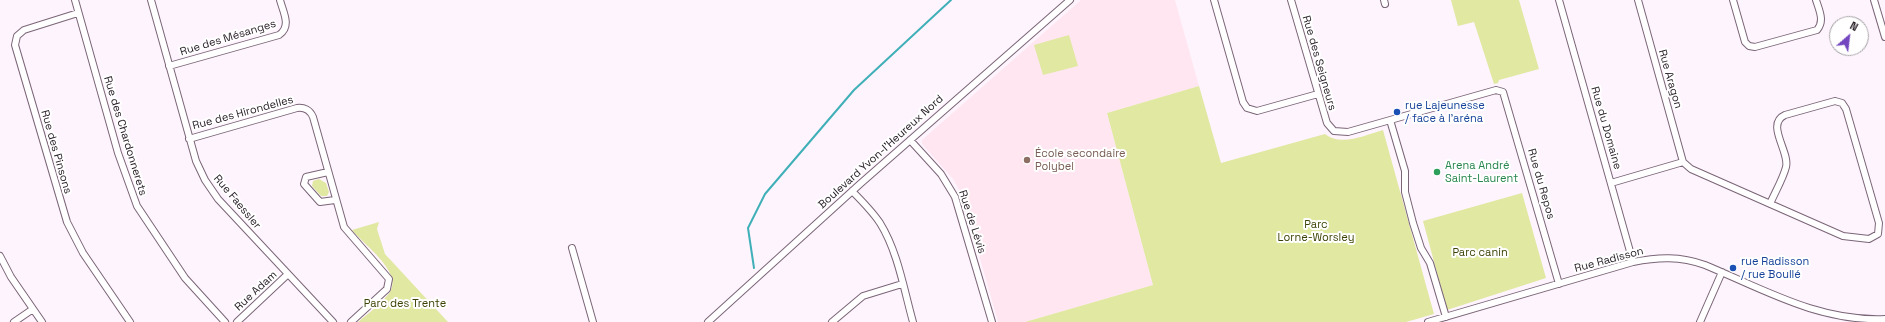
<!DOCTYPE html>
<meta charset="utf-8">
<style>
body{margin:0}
#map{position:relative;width:1885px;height:322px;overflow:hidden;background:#fef4fd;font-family:"Space Grotesk",sans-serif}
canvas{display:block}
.north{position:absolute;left:1829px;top:16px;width:40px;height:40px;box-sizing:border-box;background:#fff;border:1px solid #a7a4a7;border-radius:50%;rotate:28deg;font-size:11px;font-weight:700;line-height:16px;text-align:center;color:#241b23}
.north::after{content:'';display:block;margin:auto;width:14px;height:18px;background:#7346bf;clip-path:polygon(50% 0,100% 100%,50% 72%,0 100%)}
</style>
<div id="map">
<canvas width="1885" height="322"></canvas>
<div class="north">N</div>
</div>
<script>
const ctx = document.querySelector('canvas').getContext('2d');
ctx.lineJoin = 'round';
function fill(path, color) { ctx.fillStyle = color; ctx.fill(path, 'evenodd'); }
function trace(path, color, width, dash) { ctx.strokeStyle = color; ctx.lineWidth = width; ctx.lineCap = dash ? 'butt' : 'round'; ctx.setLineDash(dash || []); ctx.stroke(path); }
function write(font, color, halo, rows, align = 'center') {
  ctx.font = font + ' "Space Grotesk",sans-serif'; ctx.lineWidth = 4; ctx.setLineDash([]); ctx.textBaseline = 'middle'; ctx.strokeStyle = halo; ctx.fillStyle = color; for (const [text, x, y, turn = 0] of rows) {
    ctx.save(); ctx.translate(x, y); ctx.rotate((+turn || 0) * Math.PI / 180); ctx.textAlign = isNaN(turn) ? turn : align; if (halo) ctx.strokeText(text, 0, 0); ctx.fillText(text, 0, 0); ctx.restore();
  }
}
const education = new Path2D(`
 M1081,0H1175L1199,86L1107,113L1153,285L1025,322H998L962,195L953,179L922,144V140Z`);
const green = new Path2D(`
 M1451,0H1519L1539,69L1499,80L1498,83L1494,84L1474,22L1458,26Z
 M1069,35L1078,66L1043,75L1034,45Z
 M1199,86L1221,163L1325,134C1342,147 1365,135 1383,130L1434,314L1406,322H1025L1153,285L1107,113Z
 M319,179L326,183L329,192L327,196H321L312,186L313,181Z
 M1522,193L1546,278L1447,310L1423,221Z
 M379,222L377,229L385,254L448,322H358C369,313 382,303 390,292C403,272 363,244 352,230Z`);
const stream = new Path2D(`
 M754,268L748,228L765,194L854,90L951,0`);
const minor = new Path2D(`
 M75,0L118,153L137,206L185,278L225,322
 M151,0L196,161L205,180L218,199L333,322
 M1214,0L1243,102L1247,108L1257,111L1318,94
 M1291,0L1327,123L1334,131L1348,132L1496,90L1503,92L1559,284
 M1384,0L1385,4
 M1559,0L1633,262
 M1638,0L1683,162
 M1733,0L1745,42L1749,46L1755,47L1817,30C1825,21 1819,10 1816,0
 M1874,0L1885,37
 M78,13L24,30L17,36L15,45L67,222L83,253L130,322
 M169,66L279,35C292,26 283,12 280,0
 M1390,120L1405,171V192L1413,223L1421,248L1430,263L1446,317
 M189,139L297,108C304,107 310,110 313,117L344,227L389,279L387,289L351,322
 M910,140L941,174L955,197L992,322
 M328,172L306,177L304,184L320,202L335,200
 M1611,183L1683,162L1691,169L1843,236L1869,239L1878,234L1879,223L1846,109L1842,103L1835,101L1785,115C1765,124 1790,152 1786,167C1783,179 1775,192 1770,204
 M852,191C862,201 872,211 880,223C898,252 904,290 913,322
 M572,248L593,322
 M0,256L11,277L42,322
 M14,322L33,309
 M237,322L288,274
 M708,322L860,184L1070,0
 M832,322L863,296L902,284
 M1428,322L1633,262C1658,257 1680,256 1705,265C1763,289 1819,322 1885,319
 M1700,322L1722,272`);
const markers = [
 [1397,112,4,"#1a4fb4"],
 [1027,160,4,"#8d6e63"],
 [1437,172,4,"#2e9e5b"],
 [1733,268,4,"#1a4fb4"]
];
const streetNames = [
 ["Rue des Mésanges",228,38,-17],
 ["Rue des Seigneurs",1319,63,74],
 ["Rue Aragon",1670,79,74],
 ["Rue des Hirondelles",243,113,-15],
 ["Rue du Domaine",1606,128,74],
 ["Rue des Chardonnerets",125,136,73],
 ["Rue des Pinsons",56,152,74],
 ["Boulevard Yvon-l'Heureux Nord",881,152,-42],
 ["Rue du Repos",1541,184,74],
 ["Rue Faessler",237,202,50],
 ["Rue de Lévis",972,222,72],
 ["Rue Radisson",1609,260,-15],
 ["Rue Adam",256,291,-43]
];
const transitNames = [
 ["rue Lajeunesse",1405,106],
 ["/ face à l'aréna",1405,119],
 ["rue Radisson",1741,262],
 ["/ rue Boullé",1741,275]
];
const educationNames = [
 ["École secondaire",1035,154],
 ["Polybel",1035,167]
];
const leisureNames = [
 ["Arena André",1445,166],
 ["Saint-Laurent",1445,179]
];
const parkNames = [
 ["Parc",1316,225],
 ["Lorne-Worsley",1316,238],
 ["Parc canin",1480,253],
 ["Parc des Trente",405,304]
];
fill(education, '#ffe6f0');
fill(green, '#e0e8a2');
trace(stream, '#40b0b8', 2);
trace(minor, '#7b6578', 8);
trace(minor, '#fff', 6);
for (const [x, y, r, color] of markers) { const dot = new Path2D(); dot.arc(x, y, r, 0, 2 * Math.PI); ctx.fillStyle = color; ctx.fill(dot); trace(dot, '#fff', 1.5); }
write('11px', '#241b23', '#fff', streetNames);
write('11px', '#164399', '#fff', transitNames, 'left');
write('11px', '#785e54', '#fff', educationNames, 'left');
write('11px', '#27864d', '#fff', leisureNames, 'left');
write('11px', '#3e4205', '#fff', parkNames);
</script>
